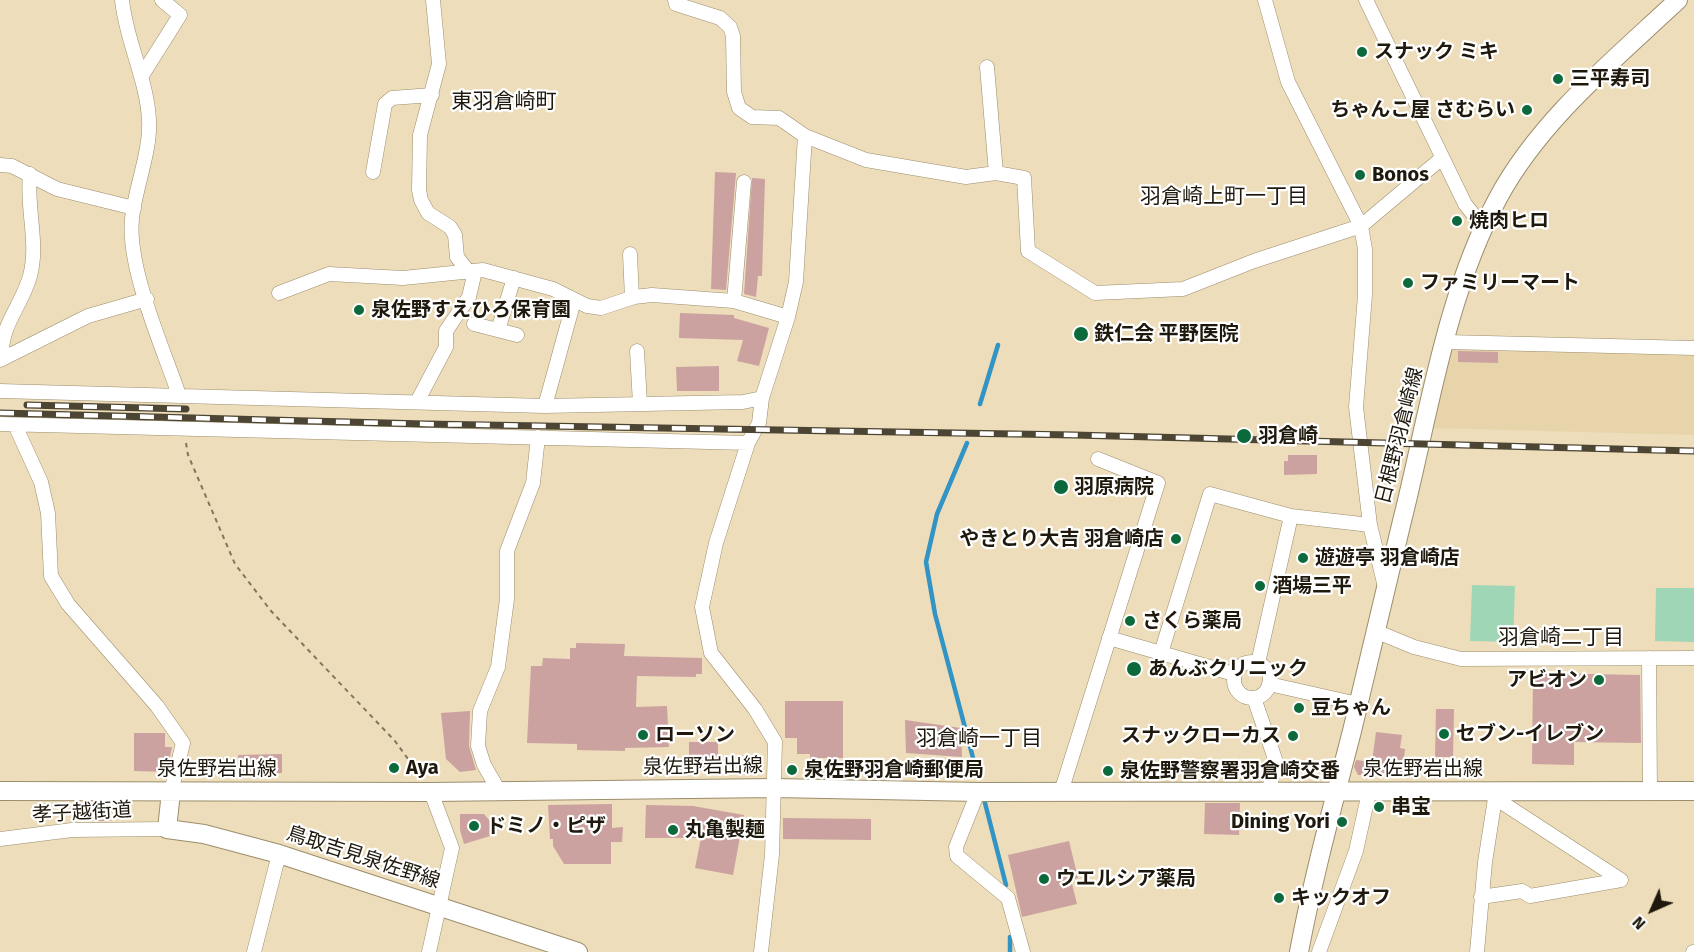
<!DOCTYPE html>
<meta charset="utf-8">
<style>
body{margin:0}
#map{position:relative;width:1694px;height:952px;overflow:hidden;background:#edddba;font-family:"Fira Sans",sans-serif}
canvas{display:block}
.north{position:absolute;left:1622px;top:880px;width:60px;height:60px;-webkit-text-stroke:4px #fff;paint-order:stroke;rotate:225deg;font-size:16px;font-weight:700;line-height:24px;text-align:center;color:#1f190d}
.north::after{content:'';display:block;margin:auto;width:21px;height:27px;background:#1f190d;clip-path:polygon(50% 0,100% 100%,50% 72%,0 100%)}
</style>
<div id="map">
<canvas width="1694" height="952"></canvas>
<div class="north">N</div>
</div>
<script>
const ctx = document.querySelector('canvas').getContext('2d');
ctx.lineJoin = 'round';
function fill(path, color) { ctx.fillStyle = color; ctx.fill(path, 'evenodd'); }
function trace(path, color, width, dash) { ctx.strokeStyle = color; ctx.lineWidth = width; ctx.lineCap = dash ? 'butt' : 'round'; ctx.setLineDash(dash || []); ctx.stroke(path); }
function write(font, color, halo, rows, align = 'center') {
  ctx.font = font + ' "Fira Sans","Noto Sans JP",sans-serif'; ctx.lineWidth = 4.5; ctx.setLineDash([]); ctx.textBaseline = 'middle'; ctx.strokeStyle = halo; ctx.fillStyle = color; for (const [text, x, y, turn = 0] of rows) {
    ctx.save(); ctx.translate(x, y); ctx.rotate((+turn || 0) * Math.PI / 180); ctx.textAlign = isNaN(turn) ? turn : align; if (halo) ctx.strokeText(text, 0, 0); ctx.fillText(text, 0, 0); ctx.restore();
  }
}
const built = new Path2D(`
 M1457,346L1694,352V435L1432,428L1452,350Z`);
const green = new Path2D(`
 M1472,585L1515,586L1513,642L1470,641Z
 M1656,588H1694V642L1655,641Z`);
const stream = new Path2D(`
 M980,404L998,345
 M967,443L937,514L926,562L935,614L977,773
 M985,803L1006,885
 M1010,952V937`);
const building = new Path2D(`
 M715,172L736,173L726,290L711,289Z
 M752,178L765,179L762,276H758L756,297L744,294Z
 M680,313L734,315V318L769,328L759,366L737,361L743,340L679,338Z
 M1458,351L1498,352V363L1458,362Z
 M719,366V391H677L676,367Z
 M1288,455H1317V474L1284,475V461H1288Z
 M576,643L625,644L624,656L702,658V674H696V677L637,676L636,707L667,706L669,747L625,748V751L577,750V744L527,743L531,666H542L543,658L570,659V648H576Z
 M1533,673L1640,675L1641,743L1574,742V765L1532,764Z
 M785,701H843V758H810V754H797V738H785Z
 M1436,709H1454L1453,757H1435Z
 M470,711L469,746L476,770L460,772L446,759L441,713Z
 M905,720L961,728L962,757L906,753Z
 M1376,732L1402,735L1400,748L1405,749L1402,775H1358L1354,767L1356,760L1372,762Z
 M134,733H165V747H172L167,772L134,771Z
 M689,742H718V772L689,771Z
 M282,754V773L239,775L238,755Z
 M82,803L107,804L112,809L111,821H81Z
 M1205,803H1240L1239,835L1204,834Z
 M612,804V828L623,827L622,842H611V864H564L553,846V839H550L548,805Z
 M646,805L693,806L744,815L733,875L695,868L701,838H645Z
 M460,814H484L490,821V836L464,844L460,830Z
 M783,818L871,819V840L783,839Z
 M1069,841L1078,878L1071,880L1077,904L1022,917L1008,855Z`);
const path = new Path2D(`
 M186,443L188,455L235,564L271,611L395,741L421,777`);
const minor = new Path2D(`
 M122,0C126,41 147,79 149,120C151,151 135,188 132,219C127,268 163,348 179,395
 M433,0L439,64L420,135L419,190L421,200L428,213L450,227L455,235L457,257L468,271
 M675,0L676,4L720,18L730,27L733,36L734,92L739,108L752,117L779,118L805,136L866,160L966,177L996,173L1024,178L1028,251L1095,293L1183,289L1254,261L1361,226L1442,158
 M1265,0L1288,82L1361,226L1365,249V295L1356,407L1370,525L1385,587
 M1366,0L1465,204L1484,228
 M987,67L996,173
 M141,77L180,15L162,0
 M0,165L12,166L57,189L134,208
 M373,172L385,104L392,98L432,95
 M630,254L632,298
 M279,293L329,274L403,278L483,270L553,289L587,306L601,308L634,297L652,295L734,301L788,317
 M734,301L744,182
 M474,324L517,335
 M498,330L514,278
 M1446,342L1694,348
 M637,351L640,404
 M2,359C0,324 21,308 30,276C39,243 26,208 30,174
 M0,360L88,316L147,299
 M0,391L545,406L743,402L762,398
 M417,402L446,347V331L469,297L475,271
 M545,406L574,301
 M0,424L748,443
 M15,425L41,482L48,513L51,576L68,604L157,706L183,743L171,792
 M1291,516L1370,525
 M1375,631L1414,647L1461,659L1694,658
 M1109,638L1234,674
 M1161,653L1210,494L1291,516L1258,663
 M1649,658L1650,792
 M1234 680a18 18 0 1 1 36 0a18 18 0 1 1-36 0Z
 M1269,684L1358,704
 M1254,698L1275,759L1269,792
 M499,791L484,765L478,746L480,711L498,667L507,599V551L533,483L538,437
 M978,792L956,847L957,856L1008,898L1023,952
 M1061,792L1158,483L1098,459
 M0,839L72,830L167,829
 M1481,897L1522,891L1530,896L1621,880L1495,798
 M254,952L279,854
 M429,952L452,848L431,792
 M761,952L772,855L775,742L755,709L711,653L702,607L716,543L748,443L759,423L762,398L788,317L796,282L805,136
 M1319,952L1356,851L1369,792
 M1477,952L1485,862L1496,792
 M1693,952H1694`);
const major = new Path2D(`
 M0,791L431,792L775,788L978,792L1694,791
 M171,792L167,829L204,834L279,854L578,952
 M1299,952C1313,877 1333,805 1352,731C1369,662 1385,591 1402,521C1429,414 1445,297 1498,198C1540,120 1614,60 1678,0`);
const rail = new Path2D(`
 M27,405L186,409
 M0,413L425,424L1074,435L1694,451`);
const markers = [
 [1362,52,6,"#0b693c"],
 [1558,79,6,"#0b693c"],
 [1527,110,6,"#0b693c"],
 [1360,175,6,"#0b693c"],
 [1457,221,6,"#0b693c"],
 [1408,283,6,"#0b693c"],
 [359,310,6,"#0b693c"],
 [1081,334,8,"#0b693c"],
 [1244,436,8,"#0b693c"],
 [1061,487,8,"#0b693c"],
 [1176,539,6,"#0b693c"],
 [1303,558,6,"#0b693c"],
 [1260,586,6,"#0b693c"],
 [1130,621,6,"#0b693c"],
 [1134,669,8,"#0b693c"],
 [1599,680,6,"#0b693c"],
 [1299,708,6,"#0b693c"],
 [1444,734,6,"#0b693c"],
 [643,735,6,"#0b693c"],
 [1293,736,6,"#0b693c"],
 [394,768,6,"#0b693c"],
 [792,770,6,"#0b693c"],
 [1108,771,6,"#0b693c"],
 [1379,807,6,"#0b693c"],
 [1342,822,6,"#0b693c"],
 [474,826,6,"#0b693c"],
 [673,830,6,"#0b693c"],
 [1044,879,6,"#0b693c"],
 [1279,898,6,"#0b693c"]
];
const poiNames = [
 ["スナック ミキ",1374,52],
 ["三平寿司",1570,79],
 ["ちゃんこ屋 さむらい",1515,110,"right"],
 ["Bonos",1372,175],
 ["焼肉ヒロ",1469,221],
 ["ファミリーマート",1420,283],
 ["泉佐野すえひろ保育園",371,310],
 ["鉄仁会 平野医院",1094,334],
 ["羽倉崎",1258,436],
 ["羽原病院",1074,487],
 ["やきとり大吉 羽倉崎店",1164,539,"right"],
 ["遊遊亭 羽倉崎店",1315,558],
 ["酒場三平",1272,586],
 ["さくら薬局",1142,621],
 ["あんぶクリニック",1148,669],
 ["アビオン",1587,680,"right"],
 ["豆ちゃん",1311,708],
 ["セブン-イレブン",1456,734],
 ["ローソン",655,735],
 ["スナックローカス",1281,736,"right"],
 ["Aya",406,768],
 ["泉佐野羽倉崎郵便局",804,770],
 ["泉佐野警察署羽倉崎交番",1120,771],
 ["串宝",1391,807],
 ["Dining Yori",1330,822,"right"],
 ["ドミノ・ピザ",486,826],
 ["丸亀製麺",685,830],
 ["ウエルシア薬局",1056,879],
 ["キックオフ",1291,898]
];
const streetNames = [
 ["日根野羽倉崎線",1400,436,-76],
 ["泉佐野岩出線",703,767,-1],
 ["泉佐野岩出線",217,769],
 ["泉佐野岩出線",1423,769],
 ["孝子越街道",82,813,-3],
 ["鳥取吉見泉佐野線",363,858,18]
];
const neighbourhoodNames = [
 ["東羽倉崎町",504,102],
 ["羽倉崎上町一丁目",1224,197],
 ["羽倉崎二丁目",1561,638],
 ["羽倉崎一丁目",979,739]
];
fill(built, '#e7d4aa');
fill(green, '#9ed6b6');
trace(stream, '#3293c5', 4.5);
fill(building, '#cba2a0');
trace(minor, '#9c8d6c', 15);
trace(major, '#9c8d6c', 20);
trace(path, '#81765f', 2, [4.5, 4.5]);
trace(minor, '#fff', 14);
trace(major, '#fff', 18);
trace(rail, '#4d4534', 7);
trace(rail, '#fff', 4.5, [14]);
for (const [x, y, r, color] of markers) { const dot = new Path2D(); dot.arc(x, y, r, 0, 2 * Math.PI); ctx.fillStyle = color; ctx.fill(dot); trace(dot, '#fff', 2); }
write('bold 20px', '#1f190d', '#fff', poiNames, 'left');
write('20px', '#1f190d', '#fff', streetNames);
write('21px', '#1f190d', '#fff', neighbourhoodNames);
</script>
